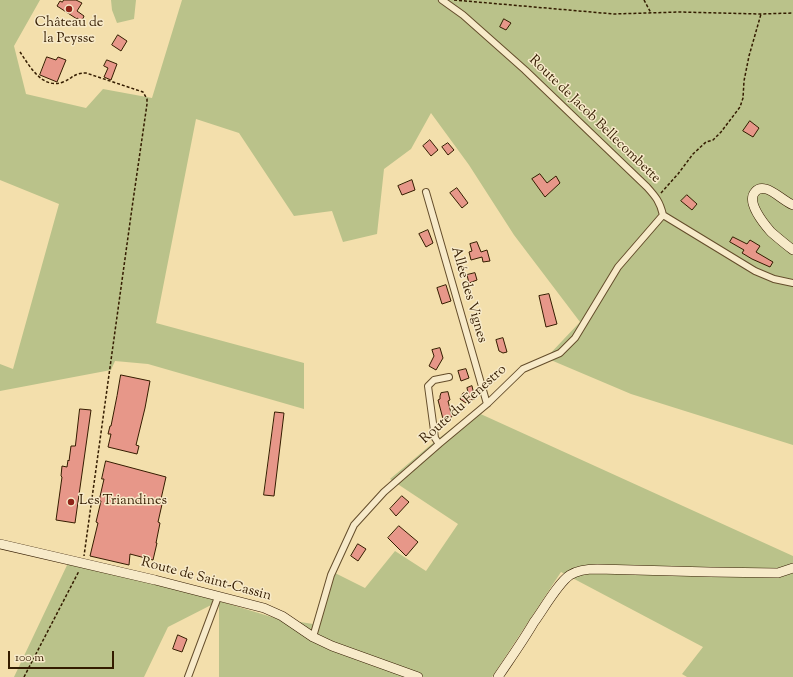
<!DOCTYPE html>
<meta charset="utf-8">
<style>
body{margin:0}
#map{position:relative;width:793px;height:677px;overflow:hidden;background:#f3dfac;font-family:"Sorts Mill Goudy",serif}
canvas{display:block}
.scale{position:absolute;left:8px;top:651px;width:106px;height:18px;box-sizing:border-box;border:2px solid #341c00;border-top:0;padding-left:5px;font-size:12px;line-height:14px;white-space:nowrap;color:#341c00;-webkit-text-stroke:3px #f7eac9;paint-order:stroke}
</style>
<div id="map">
<canvas width="793" height="677"></canvas>
<div class="scale">100 m</div>
</div>
<script>
const ctx = document.querySelector('canvas').getContext('2d');
ctx.lineJoin = 'round';
function fill(path, color) { ctx.fillStyle = color; ctx.fill(path, 'evenodd'); }
function trace(path, color, width, dash) { ctx.strokeStyle = color; ctx.lineWidth = width; ctx.lineCap = dash ? 'butt' : 'round'; ctx.setLineDash(dash || []); ctx.stroke(path); }
function write(font, color, halo, rows, align = 'center') {
  ctx.font = font + ' "Sorts Mill Goudy",serif'; ctx.lineWidth = 3; ctx.setLineDash([]); ctx.textBaseline = 'middle'; ctx.strokeStyle = halo; ctx.fillStyle = color; for (const [text, x, y, turn = 0] of rows) {
    ctx.save(); ctx.translate(x, y); ctx.rotate((+turn || 0) * Math.PI / 180); ctx.textAlign = isNaN(turn) ? turn : align; if (halo) ctx.strokeText(text, 0, 0); ctx.fillText(text, 0, 0); ctx.restore();
  }
}
const green = new Path2D(`
 M0,0H40L14,46L26,94L86,108L103,89L152,98L182,0H793V445L631,394L546,358L580,322L514,235L469,165L431,113L411,149L384,169L377,234L343,242L332,211L294,216L239,133L196,119L156,323L304,363V409L148,364L115,361L111,370L0,391V364L13,369L59,204L0,180Z
 M111,0H136L134,19L117,23L112,10Z
 M474,411L793,556V677H687L682,674L703,647L561,572L492,677H219V601L168,627L144,677H14L69,561L219,601L275,618L313,624L329,570L365,588L395,551L426,571L458,524L390,479L433,443Z`);
const building = new Path2D(`
 M64,0H76L82,3L77,11L84,16L82,21L77,18V19L57,6L60,1L62,2Z
 M504,19L511,23L506,30L500,27Z
 M118,35L127,41L121,51L112,45Z
 M47,57L56,60L58,57L66,60L57,82L40,75Z
 M107,60L117,64L111,80L104,77L108,68L104,66Z
 M750,121L759,128L753,137L743,131Z
 M430,140L438,150L431,156L423,146Z
 M448,143L454,150L448,155L442,147Z
 M540,174L547,183L556,176L560,183L545,197L532,179Z
 M412,180L415,190L402,195L398,186Z
 M457,188L468,203L462,208L450,193Z
 M687,195L697,204L692,210L681,201Z
 M428,230L433,243L426,247L419,234Z
 M733,237L747,244L750,240L760,246L756,252L773,262L770,267L752,259L742,253L744,250L730,242Z
 M477,242L481,252L487,250L490,261L483,262L482,257L471,260L469,252L472,251L470,244Z
 M475,273L477,280L469,283L467,275Z
 M446,285L451,301L442,304L437,288Z
 M549,294L557,324L546,327L539,296Z
 M503,338L507,352L503,353L499,351L496,340Z
 M440,348L443,358L436,370L429,366L434,356L432,350Z
 M466,369L469,378L461,381L458,371Z
 M121,375L150,381L145,408L136,445L139,446L137,454L108,447L111,434H108L110,426H111L117,396Z
 M472,386L475,399L467,401L466,403L460,399L463,393L468,392L467,388Z
 M448,392L450,400L448,401L452,417L443,419L438,400L440,399V396L441,393Z
 M80,409L91,410L75,523L56,520L62,477L61,476L62,466L67,467L68,460L69,461L71,446H75Z
 M275,412L284,413L274,496L264,495Z
 M106,461L166,477L161,499L163,500L158,522L160,523L156,543H157L153,560L130,554L129,565L90,556L98,523L96,522L101,501H99L104,479H102Z
 M402,496L409,502L396,516L390,509Z
 M399,526L418,542L406,556L388,538Z
 M358,544L366,549L358,561L351,556Z
 M178,635L187,639L182,652L173,649Z`);
const path = new Path2D(`
 M454,0L614,14L679,12L761,14L793,13
 M644,0L651,13
 M20,52C29,65 42,90 63,82C73,78 74,73 86,73L143,92L147,99V104L132,208L84,556
 M661,193L678,174L693,154L706,142L713,140L721,132L740,107L743,98L744,81L749,56L761,14
 M24,677L79,571`);
const street = new Path2D(`
 M442,0L463,15L525,70L647,187C656,197 660,202 663,215L755,271L774,279L793,283
 M426,192L487,404
 M439,444L435,438L428,386L434,380L449,377
 M313,637L331,575L354,525L384,492L439,444L487,404L523,369L560,353L575,338L618,267L663,215
 M188,677L218,597`);
const secondary = new Path2D(`
 M793,205C784,201 774,191 766,189C762,188 758,188 755,192C746,202 764,224 771,232C778,238 785,244 793,250
 M0,544L155,580L264,608L282,616L313,637L332,646L418,677
 M498,677C510,659 523,641 534,622C543,610 558,583 570,575C578,570 587,569 597,569L710,572L778,573L793,568`);
const markers = [
 [69,9,4,"#8f2418"],
 [71,502,4,"#8f2418"]
];
const poiNames = [
 ["Château de",69,24],
 ["la Peysse",69,40],
 ["Les Triandines",79,502,"left"]
];
const streetNames = [
 ["Route de Jacob Bellecombette",594,120,44],
 ["Allée des Vignes",468,295,74],
 ["Route du Fenestro",464,405,-42],
 ["Route de Saint-Cassin",206,580,15]
];
fill(green, '#bac28a');
fill(building, '#e79789');
trace(building, '#341c00', 1);
trace(street, '#644d2b', 8);
trace(secondary, '#341c00', 10);
trace(path, '#341c00', 1.5, [3, 2]);
trace(street, '#f7eac9', 6);
trace(secondary, '#f7eac9', 9);
for (const [x, y, r, color] of markers) { const dot = new Path2D(); dot.arc(x, y, r, 0, 2 * Math.PI); ctx.fillStyle = color; ctx.fill(dot); trace(dot, '#f7eac9', 1.5); }
write('14px', '#341c00', '#f7eac9', poiNames);
write('14px', '#341c00', '#f7eac9', streetNames);
</script>
